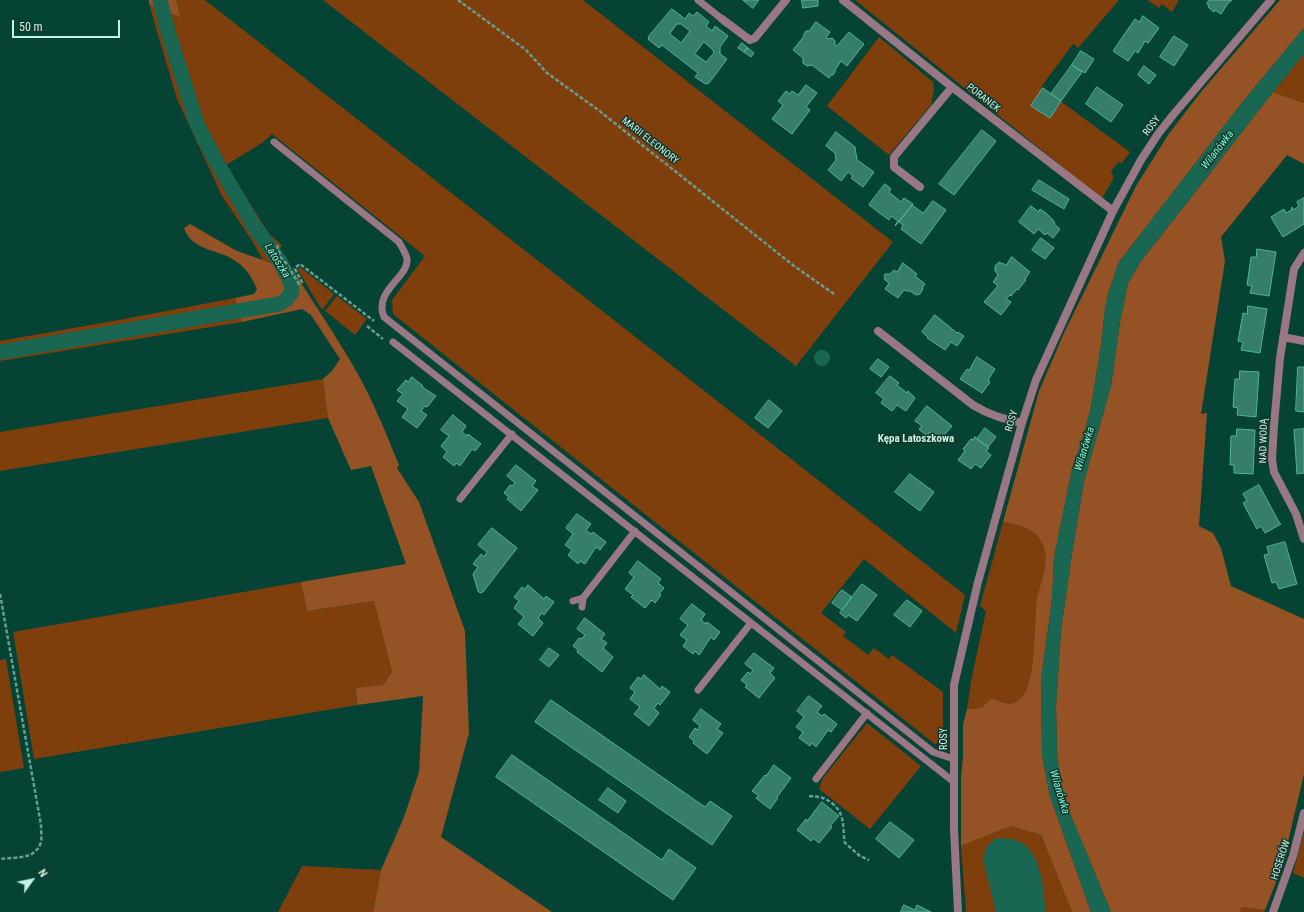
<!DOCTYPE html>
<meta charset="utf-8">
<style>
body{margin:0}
#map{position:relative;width:1304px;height:912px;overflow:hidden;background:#054335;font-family:"Roboto Condensed",sans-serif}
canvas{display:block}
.north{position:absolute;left:12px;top:860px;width:40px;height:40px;-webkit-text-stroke:3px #15362c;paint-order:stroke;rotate:57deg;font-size:11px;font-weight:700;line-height:16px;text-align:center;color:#c4f3e3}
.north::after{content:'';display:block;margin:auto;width:14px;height:18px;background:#c4f3e3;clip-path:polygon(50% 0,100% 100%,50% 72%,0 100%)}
.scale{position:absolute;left:12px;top:20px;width:108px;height:18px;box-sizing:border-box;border:2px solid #c4f3e3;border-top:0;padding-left:5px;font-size:12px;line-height:14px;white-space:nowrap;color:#c4f3e3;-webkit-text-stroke:3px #15362c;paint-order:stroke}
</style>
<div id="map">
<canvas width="1304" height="912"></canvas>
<div class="north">N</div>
<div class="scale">50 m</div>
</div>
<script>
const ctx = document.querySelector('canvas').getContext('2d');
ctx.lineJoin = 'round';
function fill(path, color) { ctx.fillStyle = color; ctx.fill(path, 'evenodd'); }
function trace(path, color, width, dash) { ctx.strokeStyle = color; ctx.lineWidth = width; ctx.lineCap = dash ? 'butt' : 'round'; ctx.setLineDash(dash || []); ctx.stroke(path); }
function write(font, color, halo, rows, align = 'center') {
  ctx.font = font + ' "Roboto Condensed",sans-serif'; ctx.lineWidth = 3; ctx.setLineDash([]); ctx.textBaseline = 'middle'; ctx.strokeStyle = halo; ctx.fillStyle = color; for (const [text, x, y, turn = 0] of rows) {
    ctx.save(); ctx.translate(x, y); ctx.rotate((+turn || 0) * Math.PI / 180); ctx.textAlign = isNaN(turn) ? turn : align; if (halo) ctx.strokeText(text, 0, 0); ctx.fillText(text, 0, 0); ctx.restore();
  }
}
const green = new Path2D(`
 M176,0H205L965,595L956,633L864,559L821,613L846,632L843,636L868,655L874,648L889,659L892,655L943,692V729L936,745L393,314L392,300L425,256L272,134L262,143L226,165L269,234L282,245L280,249L287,261L273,264L263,260L253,242L222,196L177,99L149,4L179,16Z
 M323,0H583L893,242L796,366Z
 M855,0H1119L1078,48L1073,44L1041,87L1130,152L1122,163L1118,162L1111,172L1114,177L1103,197H1100Z
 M1147,0H1179L1172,12L1162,4L1159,8Z
 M879,37L933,82L934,90L931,105L889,155L827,106Z
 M1304,54V103L1273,92Z
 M300,267L334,294L322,310L298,270Z
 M337,296L367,319L355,335L325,311Z
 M235,298L242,322L0,361V341L119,320Z
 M323,379L328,418L0,471V432Z
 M1003,522C1020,525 1035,528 1043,545C1051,564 1038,586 1036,605C1034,627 1036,681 1022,697C1014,708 1003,703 992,698L981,708L967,709L971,681L986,611L980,606Z
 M301,582L307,611L374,601L392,672L383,685L356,689L357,705L34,759L13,632Z
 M6,659L24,768L0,772V660Z
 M867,723L921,766L870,829L819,789L823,778Z
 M1011,826L1041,835L1072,912H966L961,846Z
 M1304,832V878L1293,873Z
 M302,866L381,870L373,912H278Z
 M1240,907L1265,910L1264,912H1240Z`);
const forest = new Path2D(`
 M149,0H176L180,17L149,4Z
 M1280,0H1304V28L1245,99L1119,262L1108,294L1105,309L1101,346L1091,407L1084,434L1072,469L1054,558L1052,600L1041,680L1042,755L1050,796L1091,912H1072L1041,835L1011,826L961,846V778L963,756V725L967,709L981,708L992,698C1002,703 1014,708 1022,697C1036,681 1034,627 1036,605C1038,586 1051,564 1043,545C1035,528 1020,525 1003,522L1039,391L1064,333L1136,186L1168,135L1201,92Z
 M1273,92L1304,103V164L1287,155L1221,237L1225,261L1201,414L1207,413L1199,526L1213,533L1221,548L1231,586L1304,619V774L1282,867L1265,910L1241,907L1240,912H1111L1069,811L1060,780L1057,752L1056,706L1061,630L1072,553L1084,481L1111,386L1120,322L1128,283L1141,261L1200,186Z
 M190,224L237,251L263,260L273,264L287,261C307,293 329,325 348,357C369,391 384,428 399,465L397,468L419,502L465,631L469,733L441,837L552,912H373L381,870L404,817L419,772L423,696L357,705L356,688L383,685L392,672L374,601L307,611L301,582L406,564L371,466L351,470L328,418L323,379L332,371L340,359L311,315L302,309L242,322L235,298L254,294L257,289C253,279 246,268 237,262C221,249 192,252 184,228Z`);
const water = new Path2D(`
 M1304,28V54L1273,92L1200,186L1158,239L1141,261L1128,283L1120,322L1111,386L1084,481L1072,553L1061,630L1056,706L1057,752L1060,780L1069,811L1111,912H1091L1050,796L1042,755L1041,680L1052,600L1054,558L1072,469L1084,434L1091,407L1101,346L1105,309L1108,294L1119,262L1245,99Z
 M814 358a8 8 0 1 1 16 0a8 8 0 1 1-16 0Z
 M996,838C1003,839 1012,838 1018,841C1042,851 1043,890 1046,912H996L983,859L987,846Z`);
const canal = new Path2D(`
 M0,352L279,304L286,300L292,292L291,283L279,260L254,226L216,161L197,124L167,28L160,0`);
const building = new Path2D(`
 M743,0H759L753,8Z
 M802,0H818V6L803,8Z
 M1209,0H1232L1228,3L1221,14L1215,10L1214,12L1208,7L1209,5L1207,4Z
 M672,9L685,19L689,13L693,16L697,12L709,22L706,26L712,31L715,26L728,36L720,47V54L727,59L709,83L706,84L704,83L695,77L698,73L662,45L659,48L648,39L649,36ZM677,24H681L690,31L681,43L670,34ZM704,42L713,50L714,53L706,62L695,54Z
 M1143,16L1159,28L1148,43L1145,41L1138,53L1135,51L1128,61L1113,51L1135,19L1139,22Z
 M816,22L830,32L826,38L828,39L832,38L835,41V45L837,46L849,32L864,44L847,66L841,61L835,70V72L833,75H831L829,78L812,65L807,66L803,63V58L793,50L804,36V34L806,31H809Z
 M1174,36L1188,45L1174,66L1160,57Z
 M742,43L748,48L744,52L738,48Z
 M748,48L754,53L751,57L744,52Z
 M1081,51L1094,59L1085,73L1072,65Z
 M1072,65L1082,72L1061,101L1051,94Z
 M1144,66L1156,75L1149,84L1138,75Z
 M806,85L817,93L806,107L810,110L792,134L772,119L783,105L778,101L786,91L790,94L792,91L798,95Z
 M1097,87L1123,105L1111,122L1086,104Z
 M1043,88L1061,101L1050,118L1031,106Z
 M982,130L996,141L954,195L939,184Z
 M836,132L855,147L857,160L874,172L863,187L851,178L853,176L848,172L841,181L828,170L836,160L835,153L826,146Z
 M1039,180L1069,199L1064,209L1032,190Z
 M885,184L891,189L889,192L901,202L904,198L913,204L895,226L898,221L891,216L889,220L869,205Z
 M1304,198V224L1283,237L1271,217L1284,209L1286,213L1292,210L1291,208L1292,207L1293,210L1299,206L1297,202Z
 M933,201L946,210L921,244L901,229L903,225L899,222L912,205L923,213Z
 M1031,206L1039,212L1040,209L1046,213L1052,219L1055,223L1054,224L1060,229L1053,238L1047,233L1045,235L1038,229L1034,234L1019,222Z
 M1041,238L1054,248L1045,259L1032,250Z
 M1257,249L1276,252L1269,296L1250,293L1252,286L1247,285L1251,257H1256Z
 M1012,257L1030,272L1025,279L1026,280L1018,290L1017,289L1011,296L1010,295L1006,299L1011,302L1001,315L984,302L998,286L993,282L998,275L995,271V266L999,262L1006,265Z
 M903,263L917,274L915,276L925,284L922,288L923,289L920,294L916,295L910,291H907L904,290L898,298L885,289L889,283L885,280L884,276L885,274H890L894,270L897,272Z
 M1248,306L1267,309L1260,353L1241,350L1243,342L1238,341L1243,313L1247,314Z
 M935,315L957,333L958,332L964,336L957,346L951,342L945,350L927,338L928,337L922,332Z
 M977,357L995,369L988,380L990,382L982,393L960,379L967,369L969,370Z
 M878,359L889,367L881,377L870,369Z
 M1298,367H1304V412L1296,411Z
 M1240,371L1259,372L1256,417L1237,415L1238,408L1233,407L1235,379H1239Z
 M890,376L899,383L897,385L907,393L908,391L915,398L906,411L897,405L892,411L881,403L884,399L876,393Z
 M412,377L423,386L422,387L436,396L427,407L425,406L421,411L427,415L417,428L402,417L408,409L397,401L403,394L397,390L406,380L408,382Z
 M769,400L782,411L768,428L755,418Z
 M927,406L952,426L940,440L930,432L927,436L919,429L922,426L915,421Z
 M453,415L466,426L462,432L467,436L468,434L481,444L475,451L472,449L460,466L456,463L454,466L443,457L447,452L441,446L449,436L441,430Z
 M985,428L996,437L988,447L977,439Z
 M1237,429L1255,430L1253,474L1234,473V465H1230L1231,436H1236Z
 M1304,429V473L1297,474L1294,430Z
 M975,437L989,448L986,451L991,455L981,468L975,464L971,469L958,460L965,451L963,449L971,439L973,440Z
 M516,465L536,481L532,486L538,490L521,511L507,499L509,497L504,493L510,485L512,486L515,483L507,476Z
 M910,474L934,492L920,511L895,492Z
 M1259,485L1280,524H1281L1265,533L1261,526L1257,529L1243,503L1247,501L1243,494Z
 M577,514L591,524L586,530L591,534L593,532L606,542L600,550L596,547L585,564L580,561L578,564L568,555L572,550L565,545L573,534L566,528Z
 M492,528L517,548L483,592L480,593L478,591L473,574L478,567L473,564L481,554L484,557L487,552L478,545Z
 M1285,542L1297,584L1279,589L1276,582L1272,583L1264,555L1269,554L1267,547Z
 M638,561L661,579L658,583L664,588L659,594L661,595L655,603L652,600L645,608L631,597L633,595L625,589L634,577L629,573Z
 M862,584L877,595L857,621L848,615L846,618L840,613Z
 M528,585L544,599L546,596L554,602L544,615L542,613L538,618L543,623L533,636L518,624L524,617L514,608L519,601L514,597L522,587L525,589Z
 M842,590L852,597L842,610L832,603Z
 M907,600L922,611L910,627L894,615Z
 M692,604L705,614L701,620L706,624L707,622L720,632L714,640L711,637L699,655L695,651L693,654L683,646L687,640L680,635L688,625L680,619Z
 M585,618L605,634L601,639L607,643L603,648L613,657L602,672L577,652L578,650L573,646L579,638L581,639L585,635L577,629Z
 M549,648L559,655L549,667L540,660Z
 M754,653L774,668L770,673L775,678L759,698L745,687L747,685L741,680L748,672L750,674L753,670L745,664Z
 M644,675L660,689L662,686L670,692L660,705L658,703L654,708L659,713L649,726L634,714L640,707L630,699L635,692L630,688L638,677L641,679Z
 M809,696L822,706L817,712L822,716L824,714L837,724L831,732L828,730L816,747L812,743L810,746L799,738L803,732L796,727L804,717L797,711Z
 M551,700L705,807L710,801L732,816L712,845L535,722Z
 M701,709L721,724L717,729L723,733L707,754L693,743L694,741L689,737L695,728L697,730L700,726L693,720Z
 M512,755L662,860L669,849L696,868L673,900L496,777Z
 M774,765L791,778L777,797L778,798L770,809L756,798L759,796L752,791L765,775L766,776Z
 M608,788L626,801L618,813L599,800Z
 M822,802L839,816L830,826L832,827L819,843L813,838L811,841L797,830L806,819L807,821Z
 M890,822L914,840L899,858L876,839Z
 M904,905L915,910L917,905L931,912H901Z`);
const path = new Path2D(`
 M458,0L526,50L547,73L597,109L794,266L834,294
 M277,245L281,258L286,263L299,284L302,282L295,269L296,267L300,264L374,321
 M367,326L383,339
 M0,594L41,825C41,830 42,837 41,842C36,860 15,857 0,859
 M809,796C820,797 824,797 833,804C846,815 842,828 845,843L860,856L869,860`);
const lane = new Path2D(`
 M698,0L722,19
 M274,142L399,242C402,248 406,253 407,259C409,277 373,291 384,317L933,752L954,759
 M393,342L954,782
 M460,499L512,434
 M573,601L583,598
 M582,607L583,598L635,531
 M698,690L751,623
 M816,779L867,713`);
const street = new Path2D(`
 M843,0L952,87L1113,211
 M722,19L750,40L755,38L786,0
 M920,187L894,167V157L952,87
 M1304,253L1294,269L1280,358L1274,425L1272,459L1274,472L1296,514L1304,539
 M878,331L973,405C989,415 1004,419 1022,423
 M1283,337L1304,341
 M958,912L954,829V685L978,582L1022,423L1036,380L1113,211L1141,160L1158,134L1173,115L1271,0
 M1273,912L1293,856L1304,813`);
const streetNames = [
 ["PORANEK",983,98,38],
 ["ROSY",1152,126,-53],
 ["MARII ELEONORY",650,141,38],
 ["ROSY",1012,421,-73],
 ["NAD WODĄ",1264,441,-89],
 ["ROSY",944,739,-90],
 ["HOSERÓW",1281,860,-72]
];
const waterNames = [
 ["Wilanówka",1218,150,-52],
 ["Latoszka",277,261,58],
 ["Wilanówka",1085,449,-73],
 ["Wilanówka",1059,792,73]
];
const neighbourhoodNames = [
 ["Kępa Latoszkowa",916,439]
];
fill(green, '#7f3f0c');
fill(forest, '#945225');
fill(water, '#196653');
trace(canal, '#196653', 15);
fill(building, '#367e6a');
trace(building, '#4cb598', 1);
trace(path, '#689e8f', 2.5, [4, 2]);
trace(lane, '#9a7785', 7);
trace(street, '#9a7785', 8);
write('10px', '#c4f3e3', '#15362c', streetNames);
write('italic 11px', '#77fcd6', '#15362c', waterNames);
write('bold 11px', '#c4f3e3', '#15362c', neighbourhoodNames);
</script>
